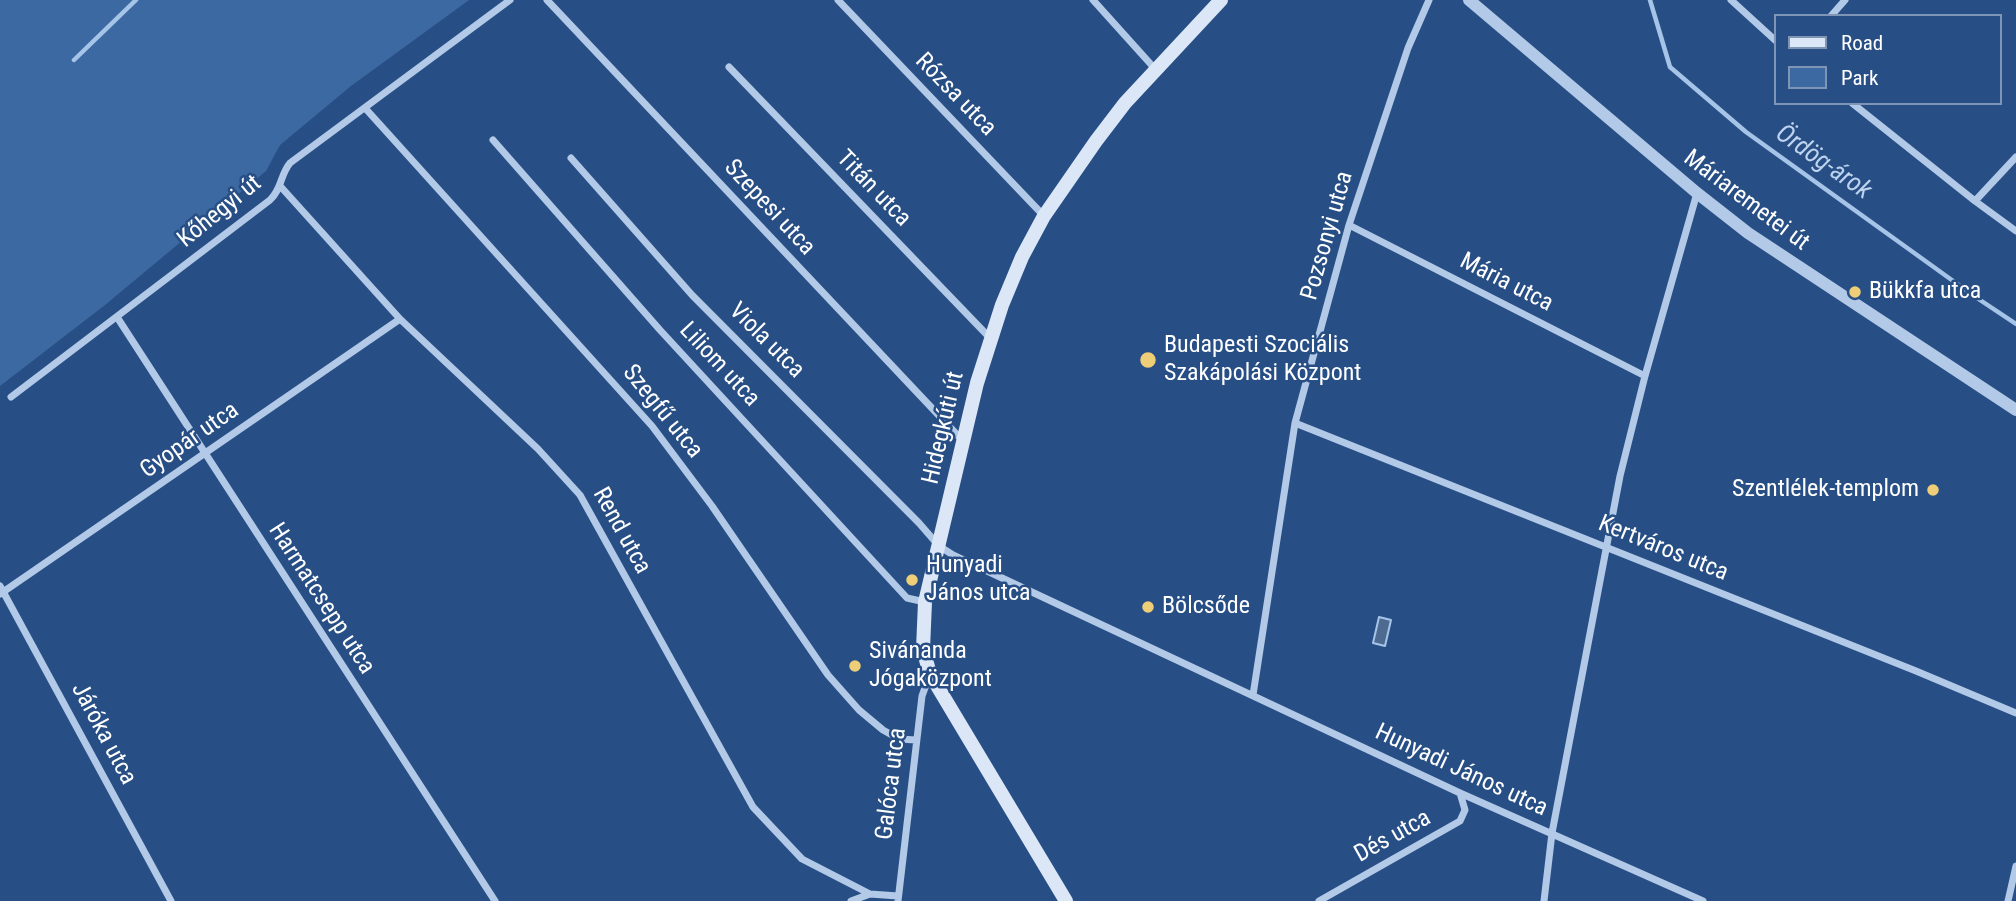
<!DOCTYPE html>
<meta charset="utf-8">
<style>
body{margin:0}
#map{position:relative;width:2016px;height:901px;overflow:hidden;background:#284f85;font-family:"Roboto Condensed",sans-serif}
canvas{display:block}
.legend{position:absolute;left:1774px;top:14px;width:228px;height:91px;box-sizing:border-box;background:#284f85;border:2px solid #7e95b6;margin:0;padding:9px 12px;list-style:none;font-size:21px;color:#fff}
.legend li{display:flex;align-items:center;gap:14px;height:35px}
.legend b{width:35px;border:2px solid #7e95b6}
</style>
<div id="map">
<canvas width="2016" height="901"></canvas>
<ul class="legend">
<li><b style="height:9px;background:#dbe7f7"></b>Road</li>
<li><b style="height:19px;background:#3c69a1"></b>Park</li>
</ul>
</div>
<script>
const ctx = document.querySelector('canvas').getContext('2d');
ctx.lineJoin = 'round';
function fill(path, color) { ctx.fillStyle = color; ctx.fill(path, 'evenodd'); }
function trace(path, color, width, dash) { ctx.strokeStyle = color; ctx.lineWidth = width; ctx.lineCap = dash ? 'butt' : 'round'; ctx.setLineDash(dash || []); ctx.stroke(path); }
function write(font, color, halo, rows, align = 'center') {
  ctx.font = font + ' "Roboto Condensed",sans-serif'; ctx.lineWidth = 5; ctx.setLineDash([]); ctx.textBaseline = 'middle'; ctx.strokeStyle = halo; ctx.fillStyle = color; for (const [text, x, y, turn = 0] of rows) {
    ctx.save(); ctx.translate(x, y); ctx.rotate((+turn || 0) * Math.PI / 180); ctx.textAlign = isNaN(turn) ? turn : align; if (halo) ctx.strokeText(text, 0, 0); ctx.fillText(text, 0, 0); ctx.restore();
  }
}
const green = new Path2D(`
 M0,0H469L351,86L280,145L266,171L105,305L0,386Z`);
const water = new Path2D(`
 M1379,617L1391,620L1385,646L1373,643Z`);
const stream = new Path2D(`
 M1650,0L1670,67L1746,132L1974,296L2016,324
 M74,60L136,0`);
const minor = new Path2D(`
 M547,0L963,441
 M838,0L1044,216
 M1093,0L1156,70
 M1731,0L1776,41
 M1831,16L1845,0
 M729,67L990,338
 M1852,103L1975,201L2016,231
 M365,108L652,426L712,506L828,675L859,710L883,730L899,739L916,740
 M493,140L660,330L907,598L925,602
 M571,158L692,295L919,523L939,546L953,555L1460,793L1703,901
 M281,187L400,319L538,449L580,495L753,807L802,859L870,894L898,896
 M1975,201L2016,157
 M1349,225L1645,376
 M117,317L495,901
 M11,397L270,200C282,189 280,175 290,163L510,0
 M1295,423L1916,671L2016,713
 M0,586L171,901
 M0,594L400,319
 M1253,695L1295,423L1349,225L1408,48L1429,0
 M851,901L870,894
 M898,901L922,696L930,674
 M1319,901L1460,821L1465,810L1460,793
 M1544,901L1552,833L1620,476L1645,376L1697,193
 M2008,901L2016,866`);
const tertiary = new Path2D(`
 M1469,0L1697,193L1748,233L2016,410`);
const secondary = new Path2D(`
 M1066,901L930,674L923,649L925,602L977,383L1002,305L1022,257L1044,216L1096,141L1125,103L1221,0`);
const markers = [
 [1855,292,7,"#efce78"],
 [1148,360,9,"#efce78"],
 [1933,490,7,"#efce78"],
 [912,580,7,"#efce78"],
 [1148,607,7,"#efce78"],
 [855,666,7,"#efce78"]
];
const streetNames = [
 ["Rózsa utca",955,95,46],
 ["Titán utca",873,189,46],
 ["Máriaremetei út",1746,201,37],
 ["Szepesi utca",769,208,47],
 ["Kőhegyi út",220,212,-39],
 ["Pozsonyi utca",1328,236,-74],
 ["Mária utca",1506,283,27],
 ["Viola utca",766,341,45],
 ["Liliom utca",719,365,47],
 ["Szegfű utca",662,412,51],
 ["Hidegkúti út",944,428,-77],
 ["Gyopár utca",190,441,-35],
 ["Rend utca",621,531,61],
 ["Kertváros utca",1663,549,22],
 ["Harmatcsepp utca",321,599,57],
 ["Járóka utca",103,734,62],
 ["Hunyadi János utca",1461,771,25],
 ["Galóca utca",892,784,-83],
 ["Dés utca",1393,837,-29]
];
const poiNames = [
 ["Bükkfa utca",1869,292],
 ["Budapesti Szociális",1164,346],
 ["Szakápolási Központ",1164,374],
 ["Szentlélek-templom",1919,490,"right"],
 ["Hunyadi",926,566],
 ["János utca",926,594],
 ["Bölcsőde",1162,607],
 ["Sivánanda",869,652],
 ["Jógaközpont",869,680]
];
const waterNames = [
 ["Ördög-árok",1823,163,35]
];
fill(green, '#3c69a1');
fill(water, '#4e6a90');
trace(water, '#a6c4e8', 2);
trace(stream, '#a6c4e8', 4.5);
trace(minor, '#b2c9e7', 7);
trace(tertiary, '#b2c9e7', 12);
trace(secondary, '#dbe7f7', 14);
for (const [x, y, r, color] of markers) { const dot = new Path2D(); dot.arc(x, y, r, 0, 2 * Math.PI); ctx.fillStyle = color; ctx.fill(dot); trace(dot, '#284f85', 2.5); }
write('24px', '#fff', '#284f85', streetNames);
write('24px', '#fff', '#284f85', poiNames, 'left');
write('italic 26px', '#bdd3ef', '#284f85', waterNames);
</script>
